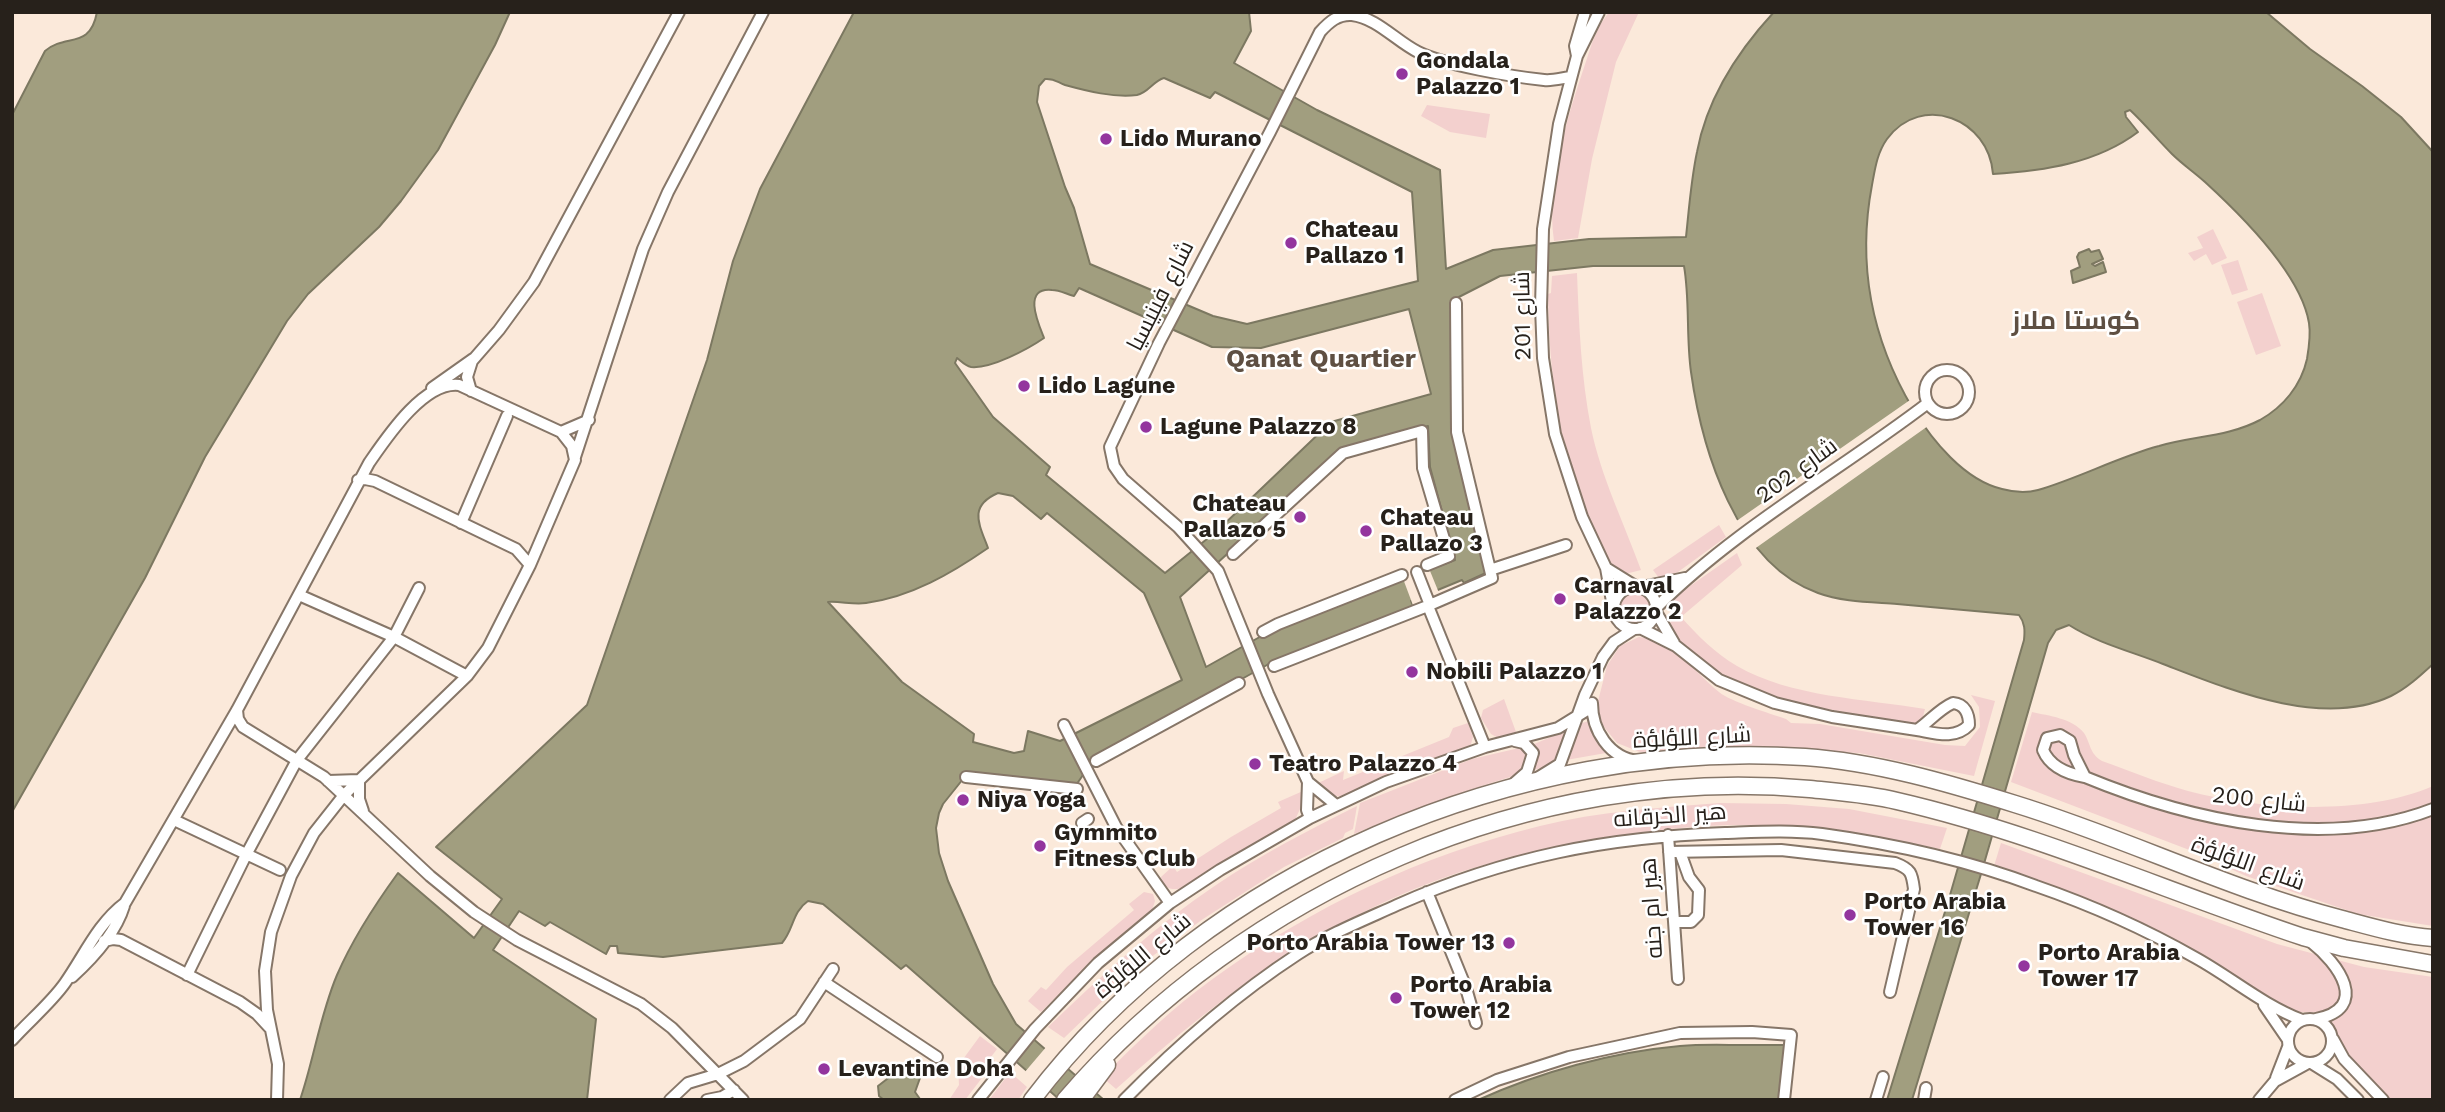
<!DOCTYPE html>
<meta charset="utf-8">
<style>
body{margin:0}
#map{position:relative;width:2445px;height:1112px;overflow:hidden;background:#fbe9da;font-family:"Work Sans",sans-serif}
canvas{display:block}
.frame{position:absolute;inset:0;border:14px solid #27211b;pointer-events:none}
</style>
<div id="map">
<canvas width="2445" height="1112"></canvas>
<div class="frame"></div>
</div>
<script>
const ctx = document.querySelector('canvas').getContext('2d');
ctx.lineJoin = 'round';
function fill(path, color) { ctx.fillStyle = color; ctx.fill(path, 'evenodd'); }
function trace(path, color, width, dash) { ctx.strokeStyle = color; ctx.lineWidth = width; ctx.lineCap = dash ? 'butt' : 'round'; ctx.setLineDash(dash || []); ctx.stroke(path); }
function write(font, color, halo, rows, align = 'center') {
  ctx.font = font + ' "Work Sans",Cairo,sans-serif'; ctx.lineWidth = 5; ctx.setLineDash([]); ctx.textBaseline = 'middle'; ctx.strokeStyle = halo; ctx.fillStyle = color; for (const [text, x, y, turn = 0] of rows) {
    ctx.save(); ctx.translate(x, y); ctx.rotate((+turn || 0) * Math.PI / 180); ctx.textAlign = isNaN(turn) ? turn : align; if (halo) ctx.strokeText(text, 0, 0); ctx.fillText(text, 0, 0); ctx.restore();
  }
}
const green = new Path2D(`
 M1609,12H1639L1616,62L1592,159L1578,238L1554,241C1545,176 1572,105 1592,43L1600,25Z
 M1427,105L1490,114L1486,138L1450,132L1421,116Z
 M2213,229L2227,258L2212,265L2206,254L2194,261L2188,253L2203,248L2197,237Z
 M2238,260L2248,290L2232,295L2221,265Z
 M1577,273C1579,325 1581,377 1591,428C1601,477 1624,523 1641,570L1621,575C1600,561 1600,549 1590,527C1559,453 1549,373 1548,294L1551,293L1552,276Z
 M2262,293L2281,346L2256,355L2237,302Z
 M1719,525L1726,537L1678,572L1659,578L1653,570Z
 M1737,553L1742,565L1681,617C1698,636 1715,653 1737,666C1790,697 1866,699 1925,709L1921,724C1846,713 1707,699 1668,624L1671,622L1673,598Z
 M1620 608a15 15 0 1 1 30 0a15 15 0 1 1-30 0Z
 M1639,637C1675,641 1693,671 1719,692C1731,702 1769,713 1786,719L1791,723L1820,724L1945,745L1965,746L1980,727L1979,707L1971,695L1995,701L1974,776L1859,753L1782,750L1640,752L1617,743L1604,727L1596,709L1607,666L1620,646Z
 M1504,699L1516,732L1498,738L1491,734L1481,718L1483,710Z
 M2032,712C2049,716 2072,718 2084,733C2091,744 2089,753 2102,761C2130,771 2159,783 2188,791C2260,810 2364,816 2433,786V926L2358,914L2246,876L2192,851L2011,782Z
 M1589,721L1606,753L1566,760L1579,724Z
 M1468,723L1473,737L1470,747L1343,797L1329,795L1316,784L1344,771L1343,780L1449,737L1453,728Z
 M1567,730L1555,764C1486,783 1420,806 1354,834L1360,803L1472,759L1532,745Z
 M1303,791L1305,798L1295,820L1187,887C1175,890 1165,892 1161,877L1173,866L1177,872L1231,837L1281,808L1278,802Z
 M1720,803L1786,804L1849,809L1947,828L1940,849C1878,836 1815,826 1751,825C1683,824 1623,834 1557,849C1533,854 1508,858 1484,865C1419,883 1354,914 1296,950C1232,989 1172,1039 1116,1089L1102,1077C1138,1042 1173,1007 1214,978C1312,907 1422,855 1540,826C1599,811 1659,808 1720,803Z
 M1357,806L1353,829L1345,833L1343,838L1284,867L1203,919L1139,966L1064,1038L1048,1027C1101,976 1155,926 1216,885C1260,855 1309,830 1357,806Z
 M2001,843L2277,944L2364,967L2433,977V1100H2385L2343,1050L2339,1036L2330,1021L2323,1015L2314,1012H2296L2279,1006L2224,968L2093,902L1994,866Z
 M1144,892L1153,894L1155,901L1152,910L1090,963L1041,1012L1028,1001L1041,987L1046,990L1067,967L1134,910L1129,904Z
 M980,1036L997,1049L991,1057L995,1061L965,1100H949L959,1085L958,1066Z
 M1010,1072L1027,1087L1018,1100H989Z`);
const water = new Path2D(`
 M97,12H510L495,45L438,150L401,201L379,227L308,294L287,321L205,457L145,578L12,812V115L45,51C66,33 90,50 97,12Z
 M854,12H1249L1251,31L1234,63L1317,110L1440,170L1446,269L1493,250L1589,239L1686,237C1689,209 1691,180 1697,152C1707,98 1738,51 1774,12H2266L2310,49L2362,86L2401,117L2433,152V664C2420,676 2407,688 2391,696C2322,729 2228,689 2163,664C2133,652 2097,643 2069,625L2056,630L2048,643L1981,874L1912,1100H1887L1948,902L2024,640C2025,630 2025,623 2019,615C1978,611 1938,608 1897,604C1871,602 1842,602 1818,593C1736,564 1702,450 1691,372C1686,337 1690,300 1684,266H1593L1500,276L1451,301L1453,391L1458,462L1488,572L1464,583L1462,580L1411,601L1413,606L1267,665L1092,762L1074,788L963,779L943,804L939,813L936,828L939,853L948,881L993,984L1016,1024L1104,1100H1060L906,965L901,969L823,904L808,901C792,912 794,929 782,943L663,957L618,953L617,946H610L606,954L550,922L545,926L519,911L493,950L596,1019L587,1100H300C314,1059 320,1015 337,975C353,938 374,906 398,873L474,938L502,899L436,847L587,705L707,360L733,261L760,189ZM1164,78L1210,98L1215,92L1412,192L1418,281L1247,324L1213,316L1090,264L1074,208L1065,187L1037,102L1039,86L1045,79C1054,78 1057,82 1065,85C1087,91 1114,98 1137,95C1148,93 1153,81 1164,78ZM2130,110C2145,124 2158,140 2172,154C2182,164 2194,172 2205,182C2240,214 2301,274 2309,323C2311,335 2309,347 2307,359C2301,386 2283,407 2260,420C2228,437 2193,436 2159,446C2118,457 2079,478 2038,490C2027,493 2013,492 2002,489C1964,480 1932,440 1913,409C1872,340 1857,264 1872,185C1875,169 1877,153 1887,139C1922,92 1989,119 1993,174C2044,171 2097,163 2138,132L2126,117L2125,112ZM1079,288L1212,347L1261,348L1409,309L1431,394L1331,422L1218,530L1165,573L1046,475L1050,467L993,417L955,363L957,358C961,361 965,366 971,367C991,369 1028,349 1044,338C1038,323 1022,287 1052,290C1060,290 1066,294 1074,296ZM1428,426L1430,467L1455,560L1274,629L1206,667L1180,597L1341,450ZM998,493L1013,496L1041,519L1047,513L1144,593L1182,680L1060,741L1028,731L1024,751L1014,753L973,742L974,734L902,682L828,602C840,601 854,605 866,603C911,597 952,573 988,548C979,524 968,506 998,493Z
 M2089,249L2091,252L2099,250L2103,259L2092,264L2095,266L2103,262L2106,272L2073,283L2071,271L2080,267L2077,257L2079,253Z
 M1745,1045H1786L1781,1100H1478C1540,1072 1612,1052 1680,1046C1702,1044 1724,1045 1745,1045Z
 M907,1068L916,1072L920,1078L915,1092L920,1099L884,1100L879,1096L878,1086L900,1069Z`);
const pier = new Path2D(`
 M1910,400L1928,426L1753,550L1735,522Z
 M1428,566L1439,593L1415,603L1414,608L1402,576Z
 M1047,1046L1069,1065L1046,1092L1024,1073Z`);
const street = new Path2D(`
 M1599,12L1577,56L1559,124L1543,229L1541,307L1543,358L1555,434L1582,517L1606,568L1613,607
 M1577,56L1575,46L1585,12
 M1925 392a22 22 0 1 1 44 0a22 22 0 1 1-44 0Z
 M432,388L473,359
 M471,391L467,377L472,361L499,330L534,282L679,12
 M561,432L589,420
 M575,457L643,249L668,192L763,12
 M358,480L365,479L375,481L516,549L530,565
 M461,523L507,416
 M1233,554L1343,453L1422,431L1423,468L1449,556L1427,565
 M1606,568L1635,586
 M1490,570L1566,545
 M1417,572L1428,600
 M1614 608a21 21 0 1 1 42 0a21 21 0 1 1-42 0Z
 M1642,587L1685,578
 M299,595L394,637L467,676
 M1428,606L1485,747
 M1656,608C1736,528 1839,471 1928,403
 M1656,612L1674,643
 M1640,628L1676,646L1719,680L1775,703L1832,717L1917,730
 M1263,632L1278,624L1402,575
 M1274,666L1425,607L1492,578L1457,432L1456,303
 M1592,703C1592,730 1609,758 1638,761
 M1953,703C1965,704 1969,714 1969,725C1955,740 1935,733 1917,730C1929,722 1939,709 1953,703Z
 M237,710L238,719L243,727L324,777L430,876L474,912L517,940L641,1004L672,1028L743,1100
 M1064,725L1116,827L1170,903
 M2060,735L2070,741L2074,755L2085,777C2068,774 2050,767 2043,750L2047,738Z
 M1096,761L1239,683
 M966,777L1077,789
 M1539,777L1560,764L1585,695L1603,657L1614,642L1634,629
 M2085,777C2189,820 2325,851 2433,809
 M328,781L359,780V799L363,811
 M1308,782L1307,810L1310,818
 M1511,786L1527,772L1533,753L1524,743L1515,741
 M1336,805L1308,782L1268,694L1218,571L1178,527L1123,479L1114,466L1110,447L1159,343L1270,132L1320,32C1329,22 1338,14 1352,15C1377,18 1396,41 1418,52C1444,65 1514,77 1544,80C1553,81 1562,78 1571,77
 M174,820L280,870
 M1082,823L1088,819
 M1668,835L1678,979
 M1669,852L1781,850L1895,863C1911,869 1912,873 1914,889L1890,992
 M1427,892L1466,988L1476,1023
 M1674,922H1691L1698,915L1699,890L1689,877L1680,852
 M104,941L113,939L121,940L240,1002L257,1014L269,1027
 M2311,942C2338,963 2371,1008 2316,1019
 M187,975L246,855L297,760L394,637L419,588
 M72,977C93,958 116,932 124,906
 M824,982L937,1057
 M2264,1005L2288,1040
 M2288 1041a22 22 0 1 1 44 0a22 22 0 1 1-44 0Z
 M2333,1039L2344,1059L2383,1100
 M12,1040C29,1021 51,1003 65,983C84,956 98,923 125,903L237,710L369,463C387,437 424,381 459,385L561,432L572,446L575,460L530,565L488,648L467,676L344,795L314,833L291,876L271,932L265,971L267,1010L278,1064L277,1100
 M2313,1064L2337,1079L2358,1100
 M2276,1078L2288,1047
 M670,1100L688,1083L718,1074L744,1061L800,1019L833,969
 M707,1100L722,1097L734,1090
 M978,1100L1035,1029L1098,963L1170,903L1220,870L1310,818L1386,782L1485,747L1558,728L1592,707
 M1124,1100C1177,1046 1235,995 1298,954C1329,934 1364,920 1397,905C1506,857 1606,837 1725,833C1757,832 1790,830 1822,834C1895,844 1967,860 2036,886C2091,905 2145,929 2196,958C2232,978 2263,1005 2302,1020
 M1455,1100L1497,1080L1569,1057L1680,1033L1752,1032L1791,1035L1784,1100
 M1876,1100L1883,1077
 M1924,1100L1926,1088
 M2259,1100L2275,1081L2306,1064`);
const secondary = new Path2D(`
 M1032,1100C1207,869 1518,738 1805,757C1876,762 1948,783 2015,804C2126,838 2230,890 2342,919C2372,927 2402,936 2433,938
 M1065,1100C1244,891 1534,763 1810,789C1839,792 1869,794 1897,801C2036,833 2168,892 2303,937L2344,948L2433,964
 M1081,1100L1107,1065`);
const markers = [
 [1402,74,7,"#93359e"],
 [1106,139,7,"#93359e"],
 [1291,243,7,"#93359e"],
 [1024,386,7,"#93359e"],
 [1146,427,7,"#93359e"],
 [1300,517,7,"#93359e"],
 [1366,531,7,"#93359e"],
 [1560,599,7,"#93359e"],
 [1412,672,7,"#93359e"],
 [1255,764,7,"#93359e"],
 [963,800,7,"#93359e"],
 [1040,846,7,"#93359e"],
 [1850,915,7,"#93359e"],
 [1509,943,7,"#93359e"],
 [2024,966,7,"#93359e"],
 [1396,998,7,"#93359e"],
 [824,1069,7,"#93359e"]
];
const poiNames = [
 ["Gondala",1416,61],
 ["Palazzo 1",1416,87],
 ["Lido Murano",1120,139],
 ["Chateau",1305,230],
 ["Pallazo 1",1305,256],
 ["Lido Lagune",1038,386],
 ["Lagune Palazzo 8",1160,427],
 ["Chateau",1286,504,"right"],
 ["Pallazo 5",1286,530,"right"],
 ["Chateau",1380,518],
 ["Pallazo 3",1380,544],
 ["Carnaval",1574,586],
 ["Palazzo 2",1574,612],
 ["Nobili Palazzo 1",1426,672],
 ["Teatro Palazzo 4",1269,764],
 ["Niya Yoga",977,800],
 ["Gymmito",1054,833],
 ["Fitness Club",1054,859],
 ["Porto Arabia",1864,902],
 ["Tower 16",1864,928],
 ["Porto Arabia Tower 13",1495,943,"right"],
 ["Porto Arabia",2038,953],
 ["Tower 17",2038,979],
 ["Porto Arabia",1410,985],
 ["Tower 12",1410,1011],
 ["Levantine Doha",838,1069]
];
const streetNames = [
 ["شارع فينيسيا",1161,296,-63],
 ["شارع 201",1523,316,-91],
 ["شارع 202",1797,471,-36],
 ["شارع اللؤلؤة",1692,738,-3],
 ["شارع 200",2259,800,6],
 ["هير الخرقانه",1670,816,-4],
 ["شارع اللؤلؤة",2248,864,20],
 ["هير ام جنه",1652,908,-94],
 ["شارع اللؤلؤة",1143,956,-40]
];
const quarterNames = [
 ["كوستا ملاز",2076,321],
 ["Qanat Quartier",1321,359]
];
fill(green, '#f3d0ce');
fill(water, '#a19e7f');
trace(water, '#7c7861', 2);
fill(pier, '#fbe9da');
trace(street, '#867668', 14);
trace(secondary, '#867668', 19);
trace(street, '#fff', 10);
trace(secondary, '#fff', 16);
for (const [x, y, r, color] of markers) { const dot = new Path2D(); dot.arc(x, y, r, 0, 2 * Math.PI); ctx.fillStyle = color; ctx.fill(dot); trace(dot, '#fff', 2.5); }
write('bold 23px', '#27211b', '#fff', poiNames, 'left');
write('23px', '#27211b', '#fff', streetNames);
write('bold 26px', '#5e4f42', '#fff', quarterNames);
</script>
